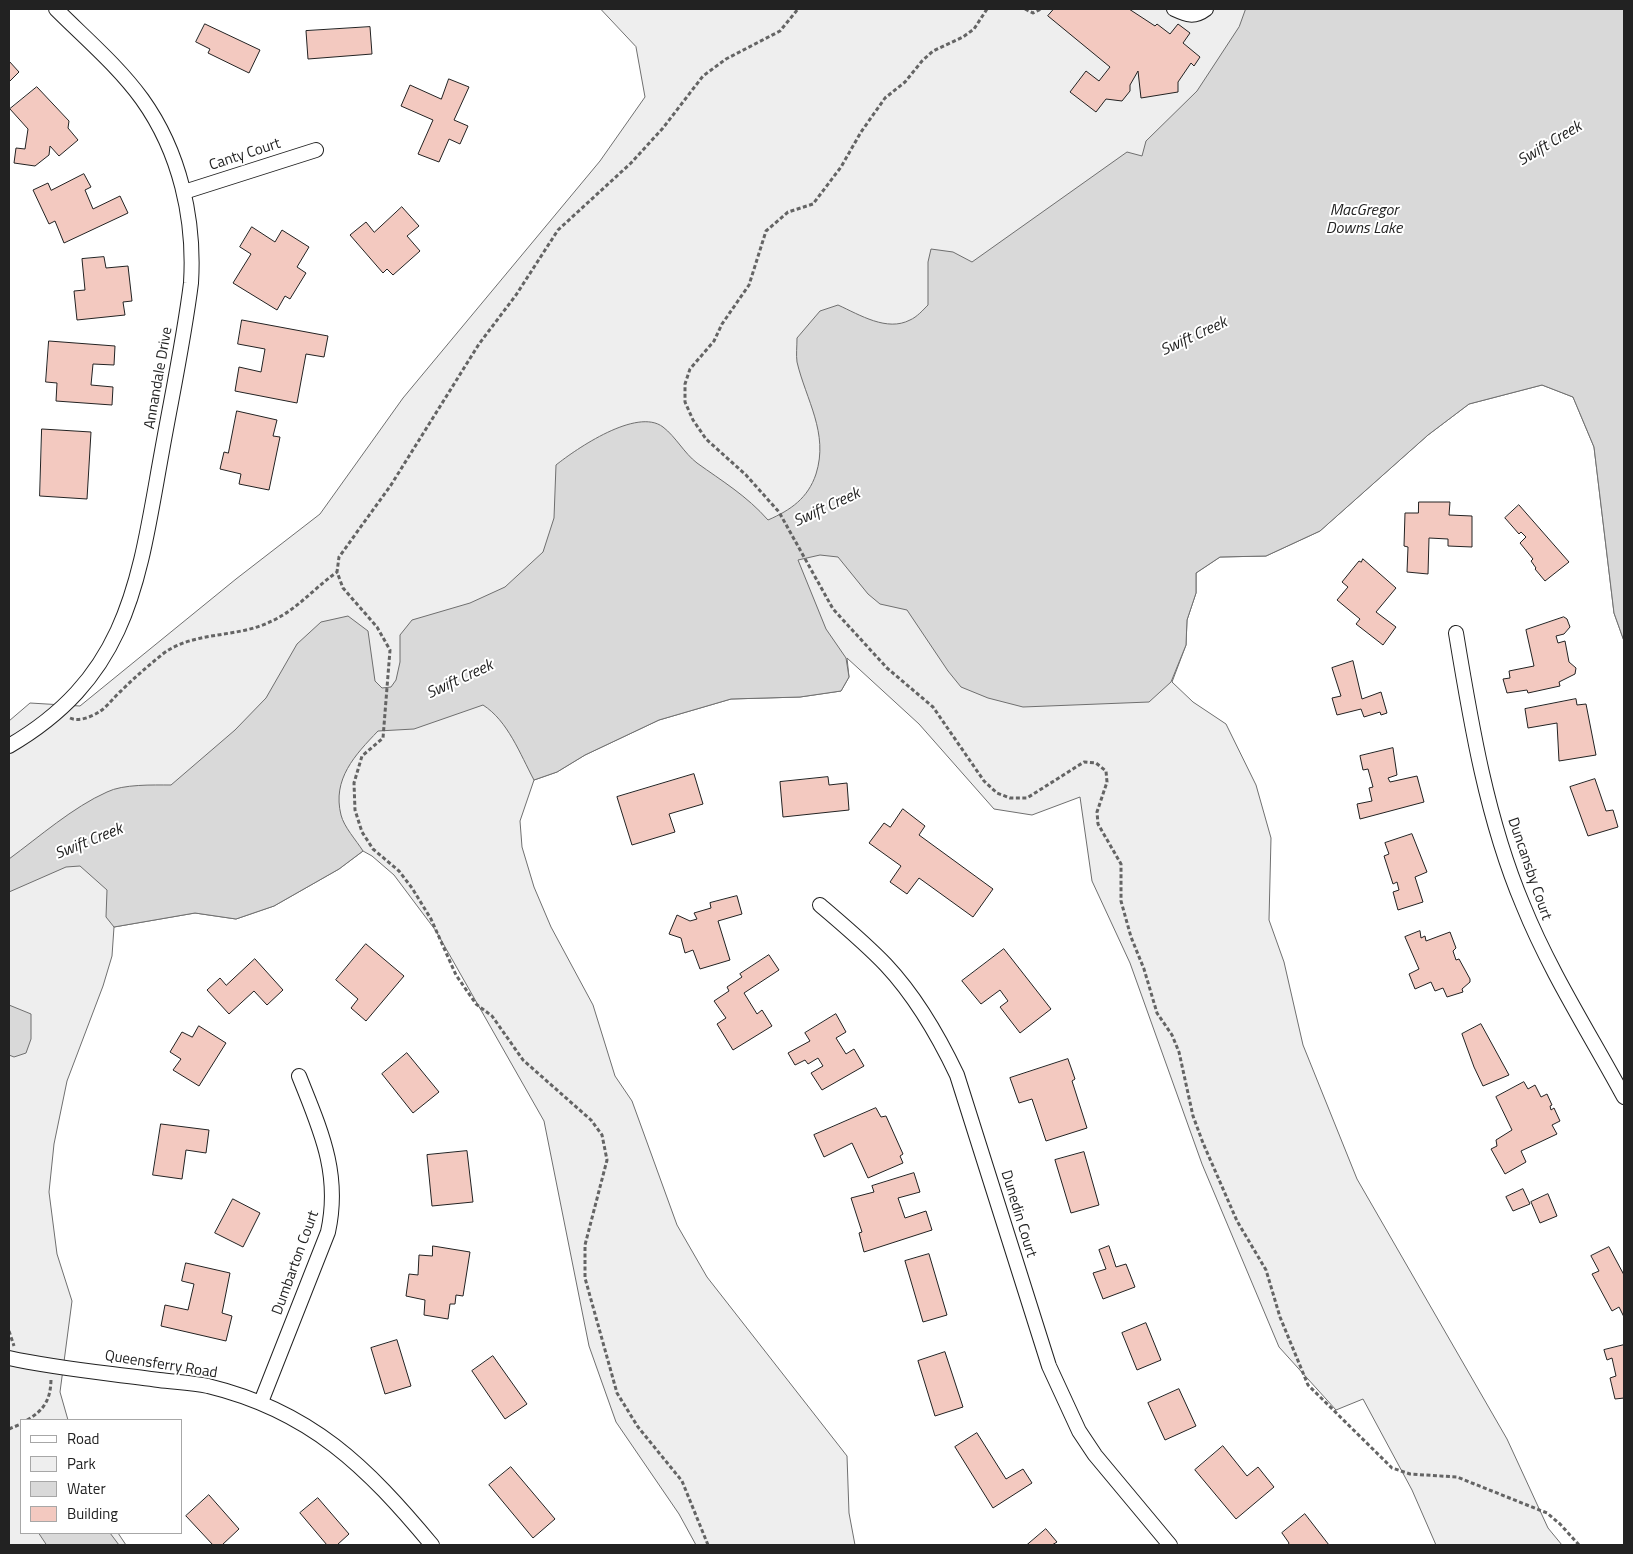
<!DOCTYPE html>
<style>
body{margin:0}
#map{position:relative;width:1633px;height:1554px;overflow:hidden;background:#fff;font-family:"Titillium Web",sans-serif}
canvas{display:block}
.frame{position:absolute;inset:0;border:10px solid #222;pointer-events:none}
.legend{position:absolute;left:20px;top:1419px;width:162px;height:115px;box-sizing:border-box;background:#fff;border:1px solid #a7a7a7;margin:0;padding:6px 9px;list-style:none;font-size:15px;color:#222}
.legend li{display:flex;align-items:center;gap:10px;height:25px}
.legend b{width:25px;border:1px solid #a7a7a7}
</style>
<div id="map">
<canvas width="1633" height="1554"></canvas>
<div class="frame"></div>
<ul class="legend">
<li><b style="height:6px;background:#fff"></b>Road</li>
<li><b style="height:14px;background:#eee"></b>Park</li>
<li><b style="height:14px;background:#d9d9d9"></b>Water</li>
<li><b style="height:14px;background:#f3c9c0"></b>Building</li>
</ul>
</div>
<script>
const ctx = document.querySelector('canvas').getContext('2d');
ctx.lineJoin = 'round';
function fill(path, color) { ctx.fillStyle = color; ctx.fill(path, 'evenodd'); }
function trace(path, color, width, dash) { ctx.strokeStyle = color; ctx.lineWidth = width; ctx.lineCap = dash ? 'butt' : 'round'; ctx.setLineDash(dash || []); ctx.stroke(path); }
function write(font, color, halo, rows, align = 'center') {
  ctx.font = font + ' "Titillium Web",sans-serif'; ctx.lineWidth = 4; ctx.setLineDash([]); ctx.textBaseline = 'middle'; ctx.strokeStyle = halo; ctx.fillStyle = color; for (const [text, x, y, turn = 0] of rows) {
    ctx.save(); ctx.translate(x, y); ctx.rotate((+turn || 0) * Math.PI / 180); ctx.textAlign = isNaN(turn) ? turn : align; if (halo) ctx.strokeText(text, 0, 0); ctx.fillText(text, 0, 0); ctx.restore();
  }
}
const green = new Path2D(`
 M601,9H1624V641L1614,613L1594,447L1573,397L1542,385L1469,404L1428,435L1320,531L1266,556L1220,557L1196,573V593L1187,620L1186,645L1172,682L1193,702L1226,724L1256,785L1271,838L1269,920L1284,962L1303,1045L1357,1179L1507,1439L1548,1528L1562,1545H1436L1412,1490L1363,1399L1336,1410L1279,1347L1202,1164L1130,963L1092,881L1080,797L1032,815L994,809L919,724L847,658L849,677L841,691L800,697L731,699L659,720L585,755L557,772L534,780L520,821L522,847L534,887L551,927L593,1005L615,1076L632,1101L677,1225L707,1277L847,1456L849,1513L855,1545H696L679,1514L616,1422L589,1346L544,1121L436,931L394,875L372,856L363,851L339,869L274,906L236,919L195,913L114,927L112,956L103,986L67,1081L54,1144L49,1192L57,1254L72,1301L60,1392L68,1420H21V1533H118L126,1545H9V721L30,703L80,706L236,579L320,514L403,398L600,161L645,97L636,47Z`);
const water = new Path2D(`
 M1246,9H1624V641L1614,613L1594,447L1573,397L1542,385L1469,404L1428,435L1320,531L1266,556L1220,557L1196,573V593L1187,620L1186,645L1171,682L1149,702L1023,707L988,698L961,687L948,671L907,610L880,604L868,594L838,557L820,555L798,560L826,629L846,658L849,677L841,691L800,697L731,699L659,720L585,755L557,772L534,780C520,754 508,721 483,705L414,729L378,731C355,755 332,779 341,815C344,827 356,840 363,851L339,869L274,906L236,919L195,913L114,927L106,917L107,890L80,866L66,867L9,892V859C39,837 73,807 107,792C123,784 153,785 171,785L235,730L266,698L297,644L321,622L348,616L368,631L375,681L382,688L391,687L396,680L400,662V635L412,620L470,603L505,587L543,552L554,518L556,465C576,449 637,407 663,427C676,437 684,453 697,463C722,481 747,496 768,520C791,510 808,498 816,474C829,433 806,400 797,362C796,355 797,346 797,338L820,311L838,305C860,315 887,332 910,320C917,317 923,310 928,305V262L931,249L953,252L972,262L1127,152L1142,156L1146,141L1197,91L1239,27Z
 M9,1005L31,1014V1039L26,1053L14,1057L9,1055Z
 M39,1533H110L119,1545H47Z`);
const building = new Path2D(`
 M1054,9H1129L1155,26L1157,24L1170,34L1178,24L1190,33L1183,43L1200,57L1194,66L1191,63L1178,82V92L1141,98L1138,71L1130,85V91L1122,101L1106,99L1096,112L1070,92L1086,71L1099,81L1110,67L1048,16Z
 M205,24L260,50L249,73L208,53L210,49L196,42Z
 M370,27L372,54L308,59L306,31Z
 M9,61L19,72L9,82Z
 M449,79L469,87L454,120L468,126L460,144L449,139L439,162L418,154L433,120L401,106L410,85L441,99Z
 M37,87L69,121L68,128L78,140L59,156L50,146L49,155L35,166L14,163L16,148L25,149L28,129L10,109Z
 M84,174L91,187L85,190L93,209L120,196L128,213L64,243L55,221L49,224L33,190L48,183L51,190Z
 M402,207L419,226L407,236L420,251L393,275L387,269L383,273L350,235L366,222L374,232Z
 M252,227L275,242L282,230L309,247L297,267L306,273L290,299L285,296L277,310L233,283L251,254L240,247Z
 M104,257L106,268L128,266L132,301L123,302L125,315L77,320L74,291L85,290L82,259Z
 M242,320L328,336L324,357L306,354L297,403L235,391L239,367L261,372L265,349L238,344Z
 M49,341L115,346L114,365L93,364L91,385L113,387L112,405L56,401L57,383L46,382Z
 M237,411L277,420L273,436L280,437L269,490L239,484L241,474L220,469L224,452L228,453Z
 M42,429L91,432L87,499L40,496Z
 M1419,502H1450L1449,515L1472,516V547L1448,546V539L1429,538L1428,574L1407,572L1408,547L1404,546L1405,513H1418Z
 M1519,505L1569,562L1545,581L1535,569L1536,568L1531,561L1533,559L1520,543L1526,537L1521,532L1519,534L1505,518Z
 M1363,559L1396,588L1376,612L1396,627L1383,645L1356,624L1360,619L1337,600L1348,587L1342,582L1359,561L1361,562Z
 M1564,617L1567,619L1570,627L1564,634L1556,636L1558,643L1565,641L1569,662L1576,668L1575,674L1559,682L1560,686L1528,693L1527,690L1507,693L1503,679L1510,678L1509,671L1534,666L1526,630Z
 M1353,661L1362,699L1381,692L1387,713L1381,715L1380,712L1364,717L1361,709L1337,715L1332,698L1341,696L1332,668Z
 M1576,699L1577,705L1586,704L1596,755L1559,761L1557,723L1528,728L1525,709Z
 M1393,748L1397,775L1388,778L1390,782L1417,776L1424,802L1360,819L1357,804L1372,801L1369,788L1373,787L1368,769L1363,770L1360,756Z
 M694,774L703,804L669,814L675,832L632,845L617,797Z
 M828,777L829,785L847,783L849,810L783,817L780,782Z
 M1595,779L1606,811L1613,810L1618,827L1588,836L1570,787Z
 M903,809L925,826L919,835L993,889L973,917L919,878L907,894L890,882L901,866L869,843L884,823L890,827Z
 M1412,834L1427,872L1415,877L1423,902L1398,910L1393,892L1399,890L1397,882L1393,884L1384,856L1389,854L1385,843Z
 M737,896L742,914L718,921L730,960L700,969L693,950L685,953L681,938L669,934L677,915L690,921L697,919L694,913L711,908L710,903Z
 M1420,931L1421,938L1425,936L1426,941L1450,932L1456,948L1453,951L1456,960L1459,959L1470,979V982L1462,989L1463,992L1447,997L1443,988L1435,991L1431,982L1415,989L1409,974L1419,969L1405,937Z
 M366,944L404,976L366,1021L351,1008L358,999L336,980Z
 M1004,949L1051,1009L1020,1033L1000,1007L1008,1001L1000,990L981,1004L962,981Z
 M769,955L779,970L744,993L757,1014L762,1010L772,1026L733,1050L717,1024L726,1018L714,1001L729,991L727,987L742,977L740,974Z
 M255,959L283,990L267,1005L254,991L229,1014L207,990L220,978L226,985Z
 M836,1014L846,1032L836,1038L846,1054L854,1049L864,1066L822,1090L811,1073L823,1066L818,1058L808,1064L805,1060L795,1065L788,1053L810,1041L805,1033Z
 M1481,1024L1509,1075L1483,1086L1474,1067L1462,1034Z
 M199,1026L226,1043L199,1086L173,1070L181,1059L170,1052L182,1032L192,1037Z
 M407,1053L439,1092L413,1113L382,1074Z
 M1068,1059L1075,1079L1072,1081L1087,1128L1046,1141L1032,1099L1019,1103L1010,1078Z
 M1524,1082L1528,1089L1535,1085L1541,1097L1547,1094L1552,1105L1550,1106L1551,1110L1554,1108L1560,1121L1552,1125L1557,1134L1521,1151L1526,1162L1505,1174L1491,1149L1497,1146L1496,1140L1512,1130L1496,1097Z
 M876,1108L881,1117L886,1116L903,1154L900,1156L903,1163L868,1178L852,1143L824,1157L814,1135Z
 M161,1124L209,1130L206,1153L186,1150L182,1179L153,1175Z
 M467,1151L473,1202L432,1206L427,1155Z
 M1084,1152L1099,1205L1071,1213L1055,1160Z
 M914,1173L920,1192L898,1198L905,1218L926,1211L932,1230L864,1252L859,1233L862,1232L851,1198L874,1192L872,1186Z
 M1523,1189L1530,1204L1513,1211L1506,1197Z
 M1548,1194L1557,1216L1540,1223L1531,1202Z
 M233,1199L260,1213L243,1247L215,1233Z
 M433,1246L470,1252L463,1296L456,1295L455,1304H450L448,1319L424,1315L425,1300L406,1296L409,1274L418,1275L419,1255L432,1256Z
 M1109,1246L1116,1267L1126,1264L1135,1287L1103,1299L1093,1273L1106,1269L1099,1250Z
 M1609,1247L1624,1275V1317L1619,1307L1612,1311L1592,1274L1599,1271L1591,1256Z
 M929,1254L947,1315L923,1322L905,1261Z
 M186,1263L230,1273L222,1313L232,1316L226,1341L161,1326L165,1305L188,1310L194,1284L182,1281Z
 M1146,1323L1161,1360L1137,1370L1122,1333Z
 M397,1340L411,1386L385,1394L371,1348Z
 M1624,1345V1398L1615,1399L1610,1378L1616,1376L1612,1358L1607,1360L1604,1350Z
 M945,1352L963,1407L935,1416L918,1361Z
 M493,1356L527,1404L505,1419L472,1371Z
 M1179,1389L1196,1426L1165,1440L1148,1403Z
 M977,1433L1006,1479L1023,1469L1032,1483L993,1508L955,1447Z
 M1223,1446L1247,1476L1258,1467L1274,1487L1236,1519L1195,1470Z
 M511,1467L555,1519L533,1538L489,1485Z
 M209,1495L239,1529L222,1545H213L186,1516Z
 M318,1498L349,1534L337,1545H327L300,1513Z
 M1305,1514L1329,1545H1288L1289,1543L1282,1533Z
 M1046,1529L1057,1542L1052,1545H1027Z`);
const path = new Path2D(`
 M987,9L974,29L963,37L933,51L922,61L905,82L885,98L861,132L841,167L813,204L788,212L766,231L749,285L722,324L714,341L690,369L685,384V402L693,420L706,439L746,475L779,512L833,609L887,668L933,707L984,781L997,793L1010,798H1027L1084,762L1096,763L1106,771L1107,782L1097,812L1098,824L1121,864V901L1131,937L1144,969L1157,1013L1172,1035L1179,1052L1193,1116L1203,1143L1237,1221L1266,1270L1280,1317L1308,1385L1392,1468L1410,1474L1457,1477L1547,1513L1560,1524L1579,1545
 M1025,9L1033,13L1041,9
 M70,718C79,722 91,717 99,712C107,707 114,697 121,691C135,677 149,665 164,653C192,633 229,637 260,626C294,614 309,592 337,572
 M9,1331L14,1346
 M27,1420C45,1410 51,1398 51,1378
 M9,1429L21,1424
 M708,1545L682,1481L638,1427L617,1393L585,1278V1245L607,1160L602,1135L591,1120L523,1060L492,1016L476,1004L456,975L431,919L412,888L399,871L373,849L362,832L355,810L354,783L362,756L383,738L390,650L377,627L343,588L337,572L339,557L391,485L479,344L516,295L558,230L631,163L663,128L703,76L726,59L780,31L798,9`);
const minor = new Path2D(`
 M1174,9C1187,15 1194,18 1206,9
 M184,192L316,150
 M1456,633C1471,724 1487,820 1523,905C1550,972 1590,1034 1624,1097
 M9,746C131,675 139,577 162,451C172,395 184,339 191,283C195,219 180,152 142,99C118,66 85,38 56,9
 M820,905C842,924 865,943 886,965C916,997 938,1035 957,1075L1049,1366L1079,1431L1095,1455L1170,1545
 M9,1358C58,1369 109,1373 159,1380C175,1382 192,1383 208,1386C311,1411 367,1467 432,1545
 M261,1402L328,1232C341,1173 320,1129 299,1076`);
const streetNames = [
 ["Canty Court",245,155,-18],
 ["Annandale Drive",159,378,-80],
 ["Duncansby Court",1529,869,71],
 ["Dunedin Court",1018,1214,73],
 ["Dumbarton Court",296,1263,-70],
 ["Queensferry Road",161,1365,9]
];
const waterNames = [
 ["Swift Creek",1550,144,-31],
 ["MacGregor",1364,211],
 ["Downs Lake",1364,229],
 ["Swift Creek",1194,337,-25],
 ["Swift Creek",827,508,-25],
 ["Swift Creek",460,680,-25],
 ["Swift Creek",89,842,-22]
];
fill(green, '#eee');
trace(green, '#6f6f6f', 1);
fill(water, '#d9d9d9');
trace(water, '#6f6f6f', 1);
fill(building, '#f3c9c0');
trace(building, '#222', 1);
trace(minor, '#222', 16);
trace(path, '#646464', 3, [4, 2.5]);
trace(minor, '#fff', 14);
write('15px', '#222', '#fff', streetNames);
write('italic 16px', '#222', '#fff', waterNames);
</script>
